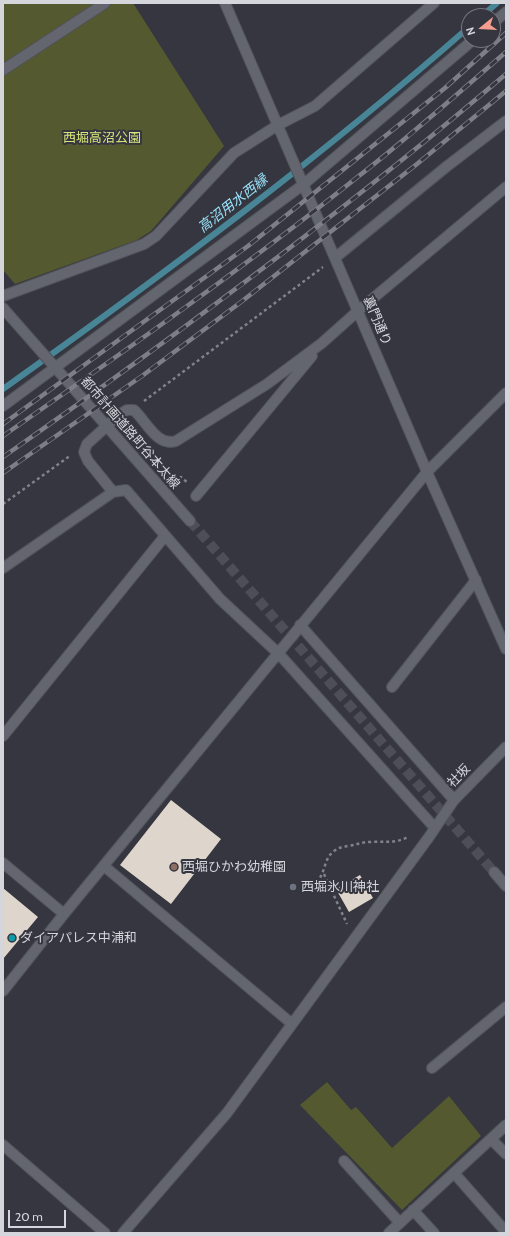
<!DOCTYPE html>
<meta charset="utf-8">
<style>
body{margin:0}
#map{position:relative;width:509px;height:1236px;overflow:hidden;background:#35363f;font-family:Cabin,sans-serif}
canvas{display:block}
.frame{position:absolute;inset:0;border:4px solid #d5d6dc;pointer-events:none}
.north{position:absolute;left:461px;top:8px;width:40px;height:40px;box-sizing:border-box;background:#35363f;border:1px solid #75767e;border-radius:50%;rotate:252deg;font-size:11px;font-weight:700;line-height:16px;text-align:center;color:#d5d6dc}
.north::after{content:'';display:block;margin:auto;width:14px;height:18px;background:#f59d8e;clip-path:polygon(50% 0,100% 100%,50% 72%,0 100%)}
.scale{position:absolute;left:8px;top:1210px;width:58px;height:18px;box-sizing:border-box;border:2px solid #d5d6dc;border-top:0;padding-left:5px;font-size:12px;line-height:14px;white-space:nowrap;color:#d5d6dc;-webkit-text-stroke:3px #35363f;paint-order:stroke}
</style>
<div id="map">
<canvas width="509" height="1236"></canvas>
<div class="frame"></div>
<div class="north">N</div>
<div class="scale">20 m</div>
</div>
<script>
const ctx = document.querySelector('canvas').getContext('2d');
ctx.lineJoin = 'round';
function fill(path, color) { ctx.fillStyle = color; ctx.fill(path, 'evenodd'); }
function trace(path, color, width, dash) { ctx.strokeStyle = color; ctx.lineWidth = width; ctx.lineCap = dash ? 'butt' : 'round'; ctx.setLineDash(dash || []); ctx.stroke(path); }
function write(font, color, halo, rows, align = 'center') {
  ctx.font = font + ' Cabin,"Noto Sans JP",sans-serif'; ctx.lineWidth = 4; ctx.setLineDash([]); ctx.textBaseline = 'middle'; ctx.strokeStyle = halo; ctx.fillStyle = color; for (const [text, x, y, turn = 0] of rows) {
    ctx.save(); ctx.translate(x, y); ctx.rotate((+turn || 0) * Math.PI / 180); ctx.textAlign = isNaN(turn) ? turn : align; if (halo) ctx.strokeText(text, 0, 0); ctx.fillText(text, 0, 0); ctx.restore();
  }
}
const green = new Path2D(`
 M3,3H133L224,146L151,231L137,240L15,284L3,270Z
 M327,1082L351,1110L356,1107L392,1148L449,1096L481,1136L402,1210L300,1105Z`);
const stream = new Path2D(`
 M482,16L497,3
 M3,389C163,275 321,157 469,27`);
const building = new Path2D(`
 M171,800L221,839L171,904L120,865Z
 M360,875L373,898L349,912L336,889Z
 M3,888L38,917L3,959Z`);
const minorTunnel = new Path2D(`
 M190,521L494,872`);
const path = new Path2D(`
 M144,401L323,267
 M175,482L181,477L188,483
 M3,504L71,455
 M324,874L347,924
 M316,882C326,874 323,859 334,851C339,847 343,847 348,846C356,845 362,842 370,842C384,841 397,844 409,836`);
const minor = new Path2D(`
 M225,3L427,472L506,649
 M493,23L506,12
 M3,70L105,3
 M336,257L446,167L506,121
 M3,296L144,244L156,236L234,153L278,125L315,106L434,3
 M3,308L190,521
 M3,406L304,184L473,40
 M113,492L126,490L220,599L279,654L434,827
 M196,496L312,356
 M3,568L113,492L88,461L84,452L87,444L120,414L127,410H134C146,421 157,447 176,441L267,384L322,343L359,310L506,187
 M300,625L454,800
 M392,687L476,580
 M3,736L165,536
 M3,863L64,914
 M104,866L291,1023
 M494,872L506,886
 M3,991L64,914L427,472L506,393
 M432,1068L506,1007
 M491,1139L506,1154
 M3,1145L105,1233
 M344,1161L400,1223
 M454,1173L506,1232
 M413,1210L434,1233
 M123,1233L227,1113L429,837L454,800L506,747
 M389,1233L506,1125`);
const rail = new Path2D(`
 M3,424L248,246L445,88L506,33
 M3,436C122,353 241,270 355,179C407,139 456,95 506,52
 M3,457C176,336 345,211 506,74
 M3,473L142,376L241,302L417,164L506,91`);
const markers = [
 [174,867,4,"#8d6e63"],
 [293,887,4,"#6b7280"],
 [12,938,4,"#0f9aa8"]
];
const parkNames = [
 ["西堀高沼公園",102,138]
];
const streetNames = [
 ["裏門通り",377,321,67],
 ["都市計画道路町谷本太線",130,433,49],
 ["社坂",459,776,-46]
];
const poiNames = [
 ["西堀ひかわ幼稚園",182,867],
 ["西堀氷川神社",301,887],
 ["ダイアパレス中浦和",20,938]
];
const waterNames = [
 ["高沼用水西縁",233,204,-38]
];
fill(green, '#55592f');
trace(stream, '#488697', 6);
fill(building, '#ded5cc');
trace(minorTunnel, '#4d4e57', 10, [10, 5]);
trace(minor, '#505259', 12);
trace(path, '#81828a', 2.5, [3, 3]);
trace(minor, '#63656f', 10);
trace(rail, '#7d7e86', 4.5);
trace(rail, '#35363f', 3, [9]);
for (const [x, y, r, color] of markers) { const dot = new Path2D(); dot.arc(x, y, r, 0, 2 * Math.PI); ctx.fillStyle = color; ctx.fill(dot); trace(dot, '#35363f', 1.5); }
write('13px', '#d9e579', '#35363f', parkNames);
write('13px', '#d5d6dc', '#35363f', streetNames);
write('13px', '#d5d6dc', '#35363f', poiNames, 'left');
write('italic 14px', '#97e0f8', '#35363f', waterNames);
</script>
